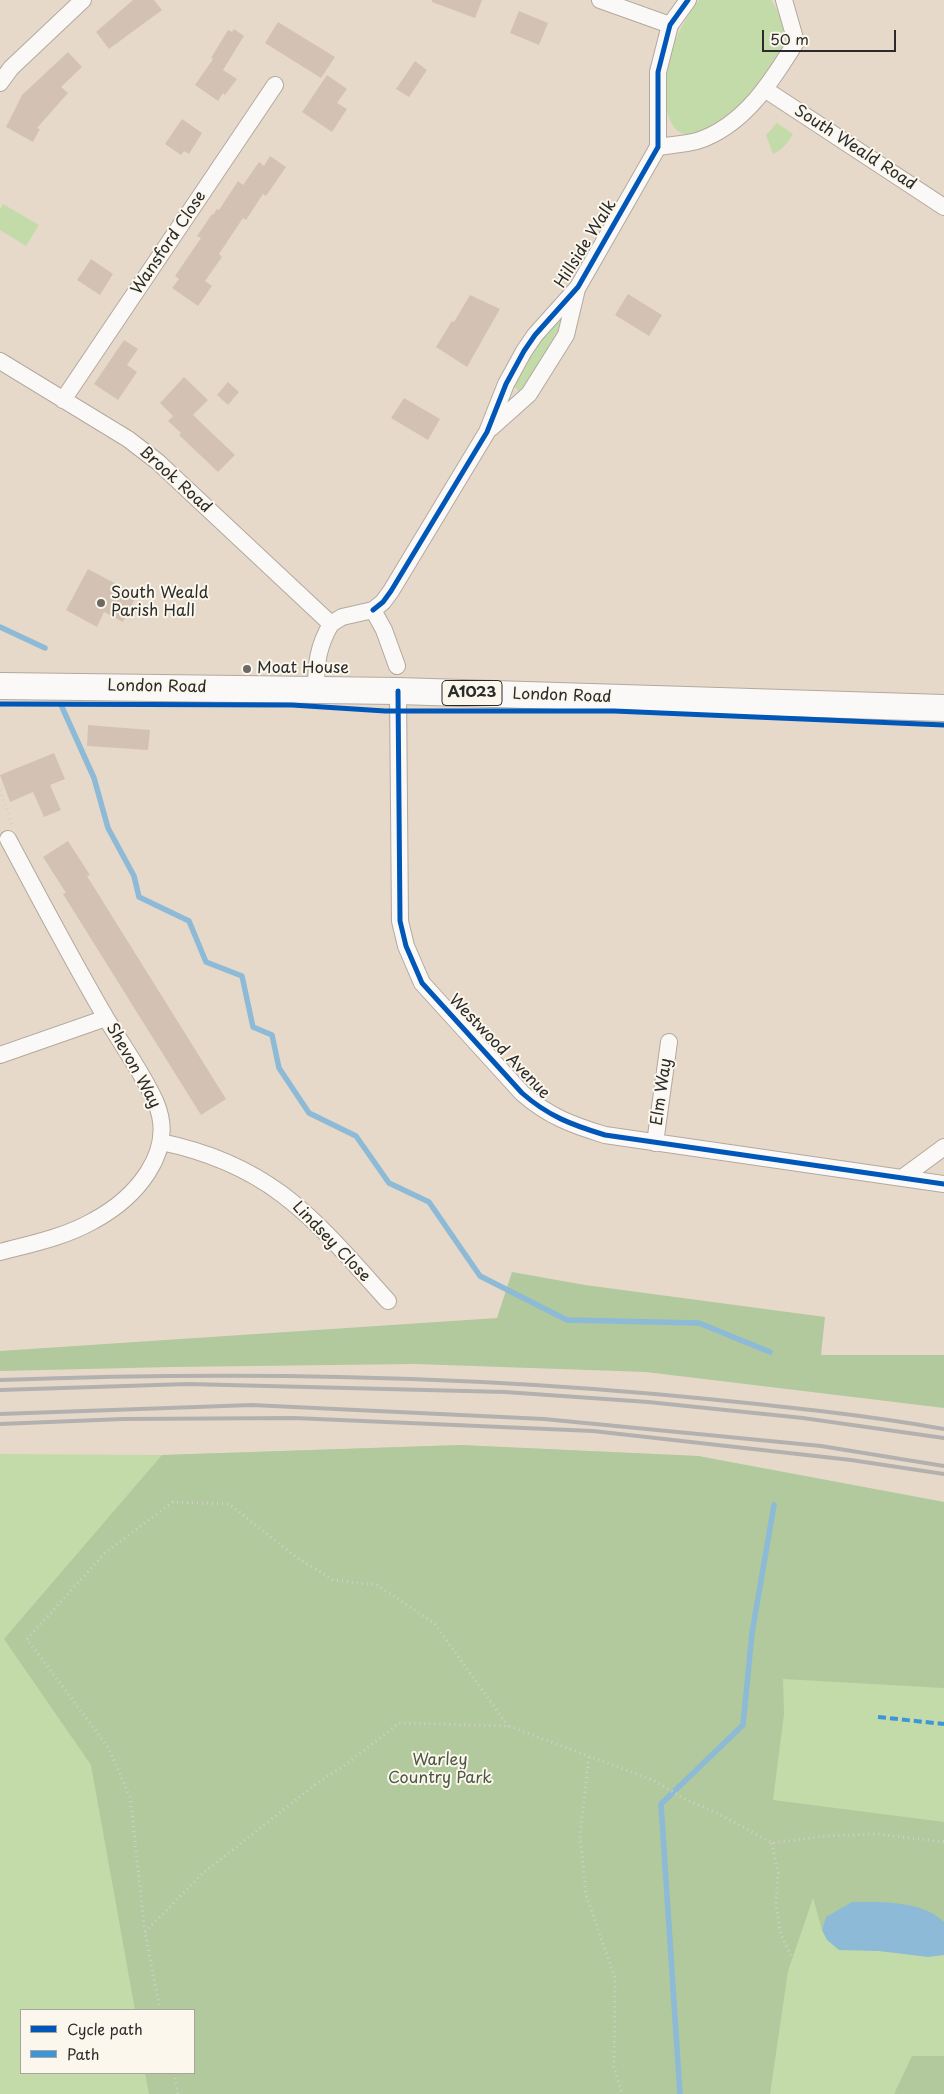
<!DOCTYPE html>
<style>
body{margin:0}
#map{position:relative;width:944px;height:2094px;overflow:hidden;background:#e7d9c9;font-family:"Playpen Sans",sans-serif}
canvas{display:block}
.legend{position:absolute;left:20px;top:2009px;width:175px;height:65px;box-sizing:border-box;background:#fbf7ec;border:1px solid #a8a59f;margin:0;padding:6px 9px;list-style:none;font-size:15px;color:#2b2b2b}
.legend li{display:flex;align-items:center;gap:10px;height:25px}
.legend b{width:25px;border:1px solid #a8a59f}
.scale{position:absolute;left:762px;top:30px;width:134px;height:22px;box-sizing:border-box;border:2px solid #2b2b2b;border-top:0;padding-left:6px;font-size:15px;line-height:18px;white-space:nowrap;color:#2b2b2b;-webkit-text-stroke:4px #fbf7ec;paint-order:stroke}
</style>
<div id="map">
<canvas width="944" height="2094"></canvas>
<ul class="legend">
<li><b style="height:6px;background:#0057b8"></b>Cycle path</li>
<li><b style="height:6px;background:#3c96d7"></b>Path</li>
</ul>
<div class="scale">50 m</div>
</div>
<script>
const ctx = document.querySelector('canvas').getContext('2d');
ctx.lineJoin = 'round';
function fill(path, color) { ctx.fillStyle = color; ctx.fill(path, 'evenodd'); }
function trace(path, color, width, dash) { ctx.strokeStyle = color; ctx.lineWidth = width; ctx.lineCap = dash ? 'butt' : 'round'; ctx.setLineDash(dash || []); ctx.stroke(path); }
function write(font, color, halo, rows, align = 'center') {
  ctx.font = font + ' "Playpen Sans",sans-serif'; ctx.lineWidth = 4; ctx.setLineDash([]); ctx.textBaseline = 'middle'; ctx.strokeStyle = halo; ctx.fillStyle = color; for (const [text, x, y, turn = 0] of rows) {
    ctx.save(); ctx.translate(x, y); ctx.rotate((+turn || 0) * Math.PI / 180); ctx.textAlign = isNaN(turn) ? turn : align; if (halo) ctx.strokeText(text, 0, 0); ctx.fillText(text, 0, 0); ctx.restore();
  }
}
const green = new Path2D(`
 M699,0H771C780,12 786,30 783,46C779,66 737,114 719,124C711,129 696,135 686,134C678,133 673,127 670,120C653,81 675,31 699,0Z
 M777,123L793,134C788,142 783,150 773,154L766,135Z
 M3,204L39,225L26,246L0,230V209Z
 M563,307L561,332L536,373L519,391L514,387L522,365Z
 M460,1445L698,1456L944,1502V2094H0V1454L162,1455ZM21,2010H194V2073H21Z`);
const forest = new Path2D(`
 M512,1272L585,1285L825,1317L821,1355H944V1408L646,1372L415,1364L171,1367L0,1371V1351L497,1318Z
 M460,1445L698,1456L944,1502V1688L783,1679L784,1714L773,1800L944,1822V1922L826,1917L822,1930L813,1898L788,1971L770,2094H149L145,2073H194V2010H135L91,1765L4,1639L162,1455Z
 M912,2056H944V2094H894Z`);
const water = new Path2D(`
 M852,1902C881,1902 922,1900 944,1922V1955L928,1957L879,1951L839,1950L827,1940L822,1930L826,1917Z`);
const stream = new Path2D(`
 M0,627L45,648
 M62,707L94,778L108,828L134,876L139,897L189,921L206,962L242,976L253,1027L272,1035L279,1068L309,1113L356,1136L389,1183L429,1202L480,1276L567,1320L699,1323L770,1352
 M680,2094L661,1804L743,1725L752,1633L774,1505`);
const building = new Path2D(`
 M133,0H154L162,10L109,49L96,32Z
 M432,0H482L475,18L432,2Z
 M519,11L548,23L539,45L510,33Z
 M278,22L335,57L321,78L265,43Z
 M234,29L244,36L223,70L237,79L225,95L223,93L218,101L195,85L213,59L211,58L228,30L232,32Z
 M68,52L82,67L61,87L68,93L37,128L40,129L33,142L6,127L22,95Z
 M415,61L427,70L409,97L396,89Z
 M327,75L347,89L337,103L347,109L332,132L302,112Z
 M182,119L202,133L189,154L184,151L181,155L165,144Z
 M270,156L286,167L266,196L263,194L246,220L243,218L219,254L222,257L205,281L212,286L198,306L172,288L179,279L175,276L201,238L197,236L212,214L213,215L217,209L219,210L238,181L243,185L259,162L264,166Z
 M91,259L113,274L100,295L77,280Z
 M628,294L662,315L649,336L615,315Z
 M470,295L500,309L467,367L436,347L452,321L454,322Z
 M124,340L138,349L127,365L137,372L118,400L94,384Z
 M184,377L208,400L193,415L235,455L218,472L179,435L181,433L168,421L173,416L160,403Z
 M228,382L239,392L228,405L217,395Z
 M404,398L440,419L428,440L391,418Z
 M88,569L137,595L123,622L104,612L97,627L66,610Z
 M88,725L150,730L148,750L87,746Z
 M54,753L65,779L50,785L61,810L44,817L33,792L10,802L0,775Z
 M68,841L90,875L87,876L226,1099L201,1115L63,894L66,893L43,857Z`);
const path = new Path2D(`
 M0,790L12,824
 M589,1757L580,1834L586,1895L615,1978L614,2067L622,2094
 M772,1843L778,1873L776,1904L781,1935L797,1967L800,1982
 M145,1932L202,1874L320,1781L344,1766L399,1723L508,1726L653,1780L685,1799L717,1813L772,1843L826,1836L877,1834L944,1842
 M160,2010L145,1932L130,1797L108,1747L27,1639L105,1553L173,1502L229,1504L296,1557L333,1580L377,1585L434,1623L508,1726
 M174,2073L178,2094`);
const street = new Path2D(`
 M600,0L670,25
 M0,83L11,68L83,0
 M766,90L944,207
 M658,147C671,145 685,144 697,141C744,126 772,81 796,42L784,0
 M0,361L128,439L158,462L331,624C318,646 316,663 316,689
 M63,400L275,85
 M491,428L529,394L566,335L577,289
 M373,610L383,602L391,591L487,432L506,384L524,351L535,335L578,287L658,147V72L670,25L688,0
 M331,624L342,617L373,610L384,630L397,666
 M398,691L400,921L406,946L422,983L522,1093C548,1116 572,1125 605,1135L944,1184
 M0,1055L106,1018
 M161,1142C273,1165 315,1220 388,1301
 M655,1143L669,1042
 M902,1178L944,1147
 M0,1252C31,1244 65,1237 93,1221C134,1199 177,1153 156,1103C144,1075 122,1045 106,1018C72,960 40,899 8,839`);
const primary = new Path2D(`
 M0,686L398,691L944,708`);
const rail = new Path2D(`
 M0,1380C237,1371 472,1375 708,1399C787,1407 866,1415 944,1429
 M0,1390L188,1384L505,1392L648,1402L803,1418L944,1438
 M0,1414L252,1405L544,1419L821,1446L944,1466
 M0,1424L123,1419L294,1418L593,1431L851,1460L944,1474`);
const quiet = new Path2D(`
 M878,1717L944,1724`);
const cycleway = new Path2D(`
 M373,610L383,602L391,591L487,432L506,384L524,351L535,335L578,287L658,147V72L670,25L688,0
 M398,691L400,921L406,946L422,983L522,1093C548,1116 572,1125 605,1135L944,1184
 M0,704L292,705L385,711H614L944,725`);
const markers = [
 [101,603,5,"#6d6862"],
 [247,669,5,"#6d6862"]
];
const shields = [
 [472,693,60]
];
const shieldNames = [
 ["A1023",472,693]
];
const streetNames = [
 ["South Weald Road",855,148,33],
 ["Wansford Close",169,243,-56],
 ["Hillside Walk",586,244,-58],
 ["Brook Road",175,480,42],
 ["London Road",157,687,1],
 ["London Road",562,696,2],
 ["Westwood Avenue",499,1047,46],
 ["Shevon Way",133,1066,61],
 ["Elm Way",662,1092,-82],
 ["Lindsey Close",331,1242,46]
];
const poiNames = [
 ["South Weald",111,594],
 ["Parish Hall",111,612],
 ["Moat House",257,669]
];
const parkNames = [
 ["Warley",440,1761],
 ["Country Park",440,1779]
];
fill(green, '#c3dba9');
fill(forest, '#b1c99d');
fill(water, '#8dbad6');
trace(stream, '#8dbad6', 5.5);
fill(building, '#d3c2b4');
trace(street, '#b2a99f', 18);
trace(primary, '#b2a99f', 28);
trace(path, '#d3cfcb', 3, [1, 4]);
trace(street, '#fbf9f7', 16);
trace(primary, '#fbf9f7', 26);
trace(rail, '#b3b1af', 4);
trace(quiet, '#3c96d7', 4, [8, 4]);
trace(cycleway, '#0057b8', 5);
for (const [x, y, r, color] of markers) { const dot = new Path2D(); dot.arc(x, y, r, 0, 2 * Math.PI); ctx.fillStyle = color; ctx.fill(dot); trace(dot, '#fbf7ec', 2); }
for (const [x, y, w] of shields) { const box = new Path2D(); box.roundRect(x - w / 2, y - 12.5, w, 25, 4); ctx.fillStyle = '#fbf7ec'; ctx.fill(box); trace(box, '#2b2b2b', 1); }
write('bold 15px', '#2b2b2b', null, shieldNames);
write('16px', '#2b2b2b', '#fbf7ec', streetNames);
write('16px', '#2b2b2b', '#fbf7ec', poiNames, 'left');
write('16px', '#4a5844', '#fbf7ec', parkNames);
</script>
